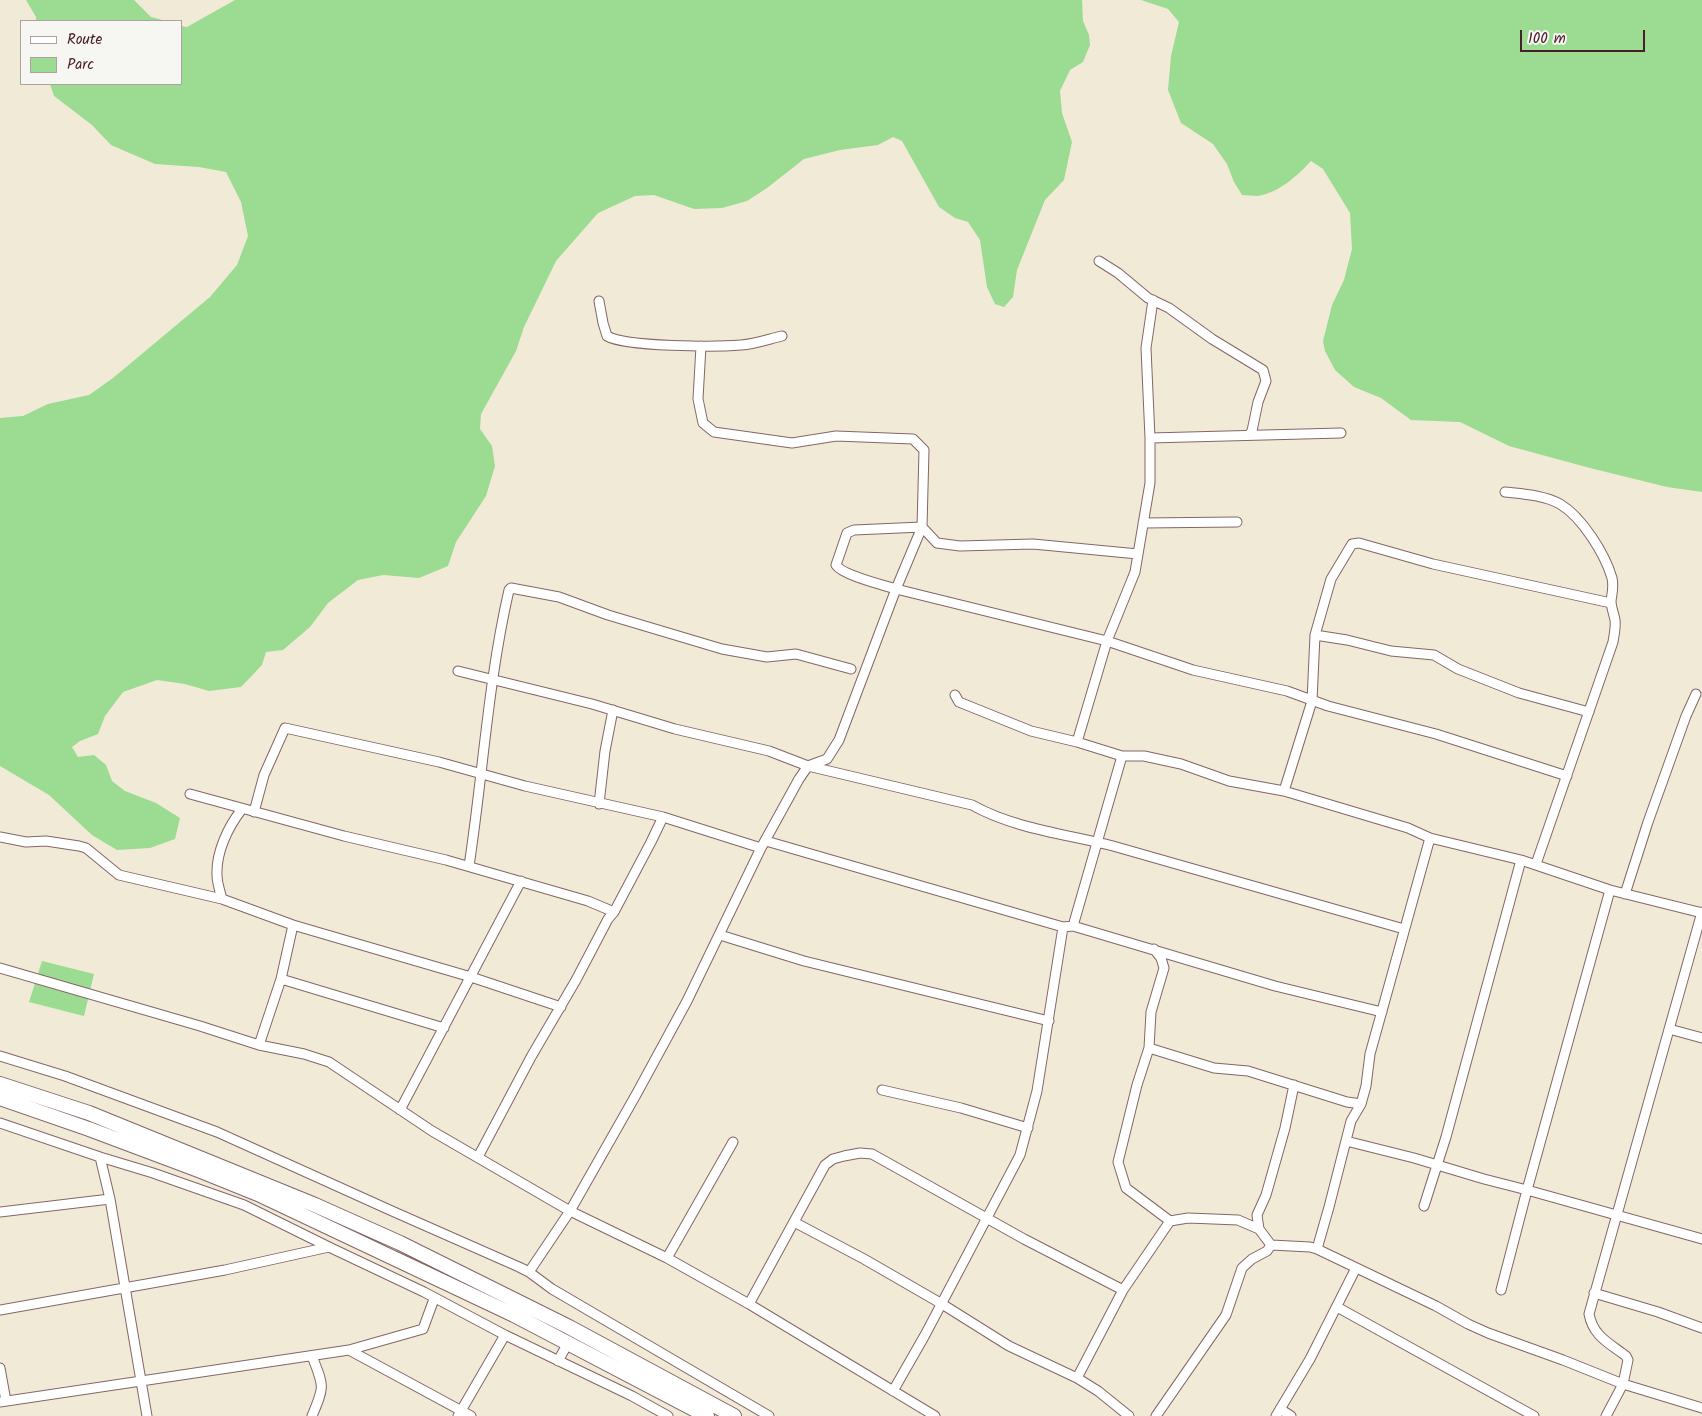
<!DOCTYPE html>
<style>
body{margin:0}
#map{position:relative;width:1702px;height:1416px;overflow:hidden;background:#f1ead7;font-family:Kalam,sans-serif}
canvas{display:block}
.legend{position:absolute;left:20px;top:20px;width:162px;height:65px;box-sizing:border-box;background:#f6f6f2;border:1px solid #b1a0a2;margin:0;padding:6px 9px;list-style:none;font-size:15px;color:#4a1f2b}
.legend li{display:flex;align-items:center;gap:10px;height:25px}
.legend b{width:25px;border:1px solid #b1a0a2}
.scale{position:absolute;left:1520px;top:30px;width:125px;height:22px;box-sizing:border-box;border:2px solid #4a1f2b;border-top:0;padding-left:6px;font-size:15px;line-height:18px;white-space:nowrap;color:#4a1f2b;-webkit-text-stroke:4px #f6f6f2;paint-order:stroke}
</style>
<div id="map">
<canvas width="1702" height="1416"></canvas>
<ul class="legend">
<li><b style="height:6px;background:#fff"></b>Route</li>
<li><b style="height:14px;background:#9bdb92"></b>Parc</li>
</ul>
<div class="scale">100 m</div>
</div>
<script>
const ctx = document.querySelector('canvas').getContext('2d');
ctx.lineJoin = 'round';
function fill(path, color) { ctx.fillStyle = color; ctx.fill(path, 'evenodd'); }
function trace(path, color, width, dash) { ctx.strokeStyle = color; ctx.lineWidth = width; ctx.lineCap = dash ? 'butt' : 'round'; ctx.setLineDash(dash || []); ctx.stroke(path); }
const green = new Path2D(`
 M26,0H134L151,17L166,21H36V17Z
 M235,0H1082L1083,21L1089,35L1090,45L1083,62L1070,70L1060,91L1062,113L1072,142L1064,180L1045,200L1017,270L1013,297L1004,307L995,304L987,287L980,240L968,222L955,218L939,207L902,141L893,137L878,145L840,150L804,159L767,188L747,201L722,208L694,209L654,195L635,196L598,213L556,261L524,327L516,351L481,414L480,429L492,446L495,466L486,496L456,542L448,566L419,578L383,575L358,580L328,603L310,627L283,650L266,652L262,665L241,687L209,691L185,684L157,680L123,692L105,716L98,734L80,741L72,747L78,757L94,755L106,765L112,781L125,791L156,803L180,818L175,839L150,848L117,850L92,835L49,795L0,766V418L23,416L48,404L89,395L113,378L210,297L237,265L248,236L241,202L226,172L199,167L155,164L111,145L92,125L54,96L50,84H181V26L187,27Z
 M1141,0H1702V492L1667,487L1590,468L1509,446L1460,422L1411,420L1381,398L1354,387L1335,370L1325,351L1323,341L1332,305L1344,280L1352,249L1350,213L1323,169L1311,161C1297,176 1280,192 1258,196C1253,196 1247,195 1242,195L1234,182L1227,164L1213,144L1181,123L1168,90L1171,56L1179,22L1168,9Z
 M42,961L94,974L84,1016L29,1002Z`);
const minor = new Path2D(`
 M1099,261L1118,273L1148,298L1169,308L1212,339L1263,370L1266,381L1258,402L1252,431L1249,435
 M599,301L603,323L607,336C625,347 717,347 741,345C755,344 769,339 782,336
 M1150,438L1341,433
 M1505,492C1523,494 1544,495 1560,504C1582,517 1605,554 1612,578C1614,587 1612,593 1611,601C1611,607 1614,614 1615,620C1616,627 1614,635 1613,642L1536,864
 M1143,523L1237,522
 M1138,554L1033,544L960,546L937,543L922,527L854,530L847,533L836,565C842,575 883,585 896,589L1107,641L1193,670L1287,691L1328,706L1436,734L1567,776
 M1315,635L1347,640L1391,651L1434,655L1458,669L1519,693L1589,712
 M458,671L592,704L675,729L769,751L808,766L972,805C1015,829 1066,834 1113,846C1210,873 1307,902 1404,929
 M955,695L959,702L1031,731L1077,742L1122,756H1144L1181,764L1229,781L1284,791L1408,828L1430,838L1521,860L1610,890L1702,913
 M1077,742L1107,641L1135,572L1150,483V438L1146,348L1153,300
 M1284,791L1312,701L1315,635L1331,579L1352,544L1359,543L1433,564L1611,603
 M190,794L344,836L446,860L588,901L614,912
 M599,804L605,751L613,710
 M254,812L264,775L285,728L439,762L525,786L663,817L761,848
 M0,837L26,842L46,841L79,846L86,848L119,875L222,899L293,925L471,977L561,1007
 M766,841L1063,927
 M469,866C483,774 488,681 509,590L511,588L559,597L608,615L722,649L767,657L796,654L851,669
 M1625,894L1648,822L1686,716L1696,694
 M222,899C220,891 217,883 217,875C216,852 228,827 242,809
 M1073,926L1275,986L1382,1012
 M720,935L804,961L1049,1021
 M0,968L200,1026L259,1045L304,1054L329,1062L432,1131L570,1211L667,1258L749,1304L935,1416
 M281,979L444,1028
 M1669,1029L1702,1038
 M259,1045L281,979L293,925
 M1149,1048L1214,1068L1248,1071L1347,1102L1361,1104
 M0,1056L65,1076L217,1132L392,1211L519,1267L529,1272L552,1289L769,1416
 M882,1090L961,1108L1028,1128
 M400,1110L521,881
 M0,1123L100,1157
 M1346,1141L1414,1158L1484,1179L1527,1190L1702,1239
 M478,1157L531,1057L576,980L608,919L614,912L651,842L663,817
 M1424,1206L1446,1137L1521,860
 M0,1212L110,1199
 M1170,1221L1188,1218L1238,1220L1259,1229
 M794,1222L864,1259L942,1304L1009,1346L1077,1378L1098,1391L1129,1416
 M1271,1245L1310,1247L1317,1249L1436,1306L1468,1324L1488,1333L1563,1360L1623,1384L1702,1408
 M1271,1245L1259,1229L1257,1215L1266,1195L1285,1128L1294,1085
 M1317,1249L1329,1207L1351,1121L1361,1104L1366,1086L1370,1054L1430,838
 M667,1258L733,1142
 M529,1272L570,1211L637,1093L687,1001L761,848L799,779L808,766L827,759L839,740L896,589L922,527L924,450L913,439L836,436L792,443L714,432L703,423L698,399L701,346
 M1501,1290L1527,1190L1610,890
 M1594,1293L1658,1312L1702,1328
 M749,1304L825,1165L833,1159L844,1156L860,1153L872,1154L1024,1239L1123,1290
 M1337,1307L1534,1416
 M0,1310L225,1270L329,1247L424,1292L505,1335L632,1396L668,1416
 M349,1350L423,1329L434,1299
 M312,1356C324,1387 325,1385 312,1416
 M558,1361L568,1343
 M0,1368L6,1401
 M1077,1378L1123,1290L1170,1221L1126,1188L1118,1162L1137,1085L1149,1048L1151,1012L1164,968L1161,958L1154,949
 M893,1391L925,1335L1020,1155L1037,1091L1063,927L1073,926L1122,756
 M0,1402L349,1350L471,1416
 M1280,1409L1291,1416
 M147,1416L110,1199L100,1157L153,1173L244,1205L329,1247
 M458,1416L505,1335
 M1156,1416L1226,1315L1242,1268L1252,1259L1267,1251L1271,1245
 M1276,1416L1310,1359L1356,1268
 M1606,1416L1623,1384L1628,1360L1626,1356C1609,1343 1593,1336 1589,1314L1702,912`);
const primary = new Path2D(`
 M0,1084L89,1113L315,1205L400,1243L569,1327L734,1416
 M0,1098L89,1129L201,1171L258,1194L514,1315L707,1416`);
fill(green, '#9bdb92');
trace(minor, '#846667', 11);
trace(primary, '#846667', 16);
trace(minor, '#fff', 9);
trace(primary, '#fff', 14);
</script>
